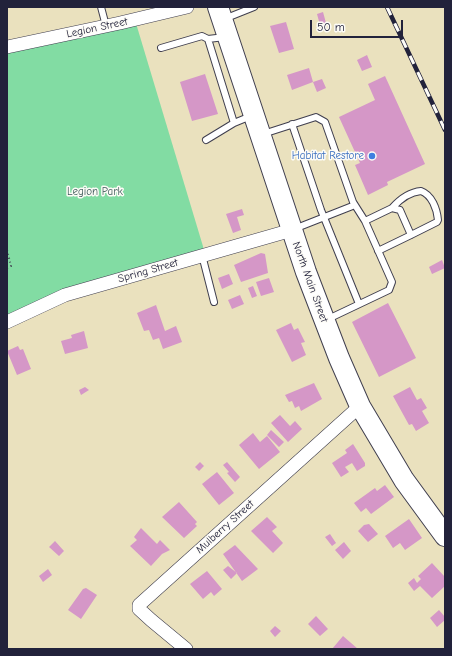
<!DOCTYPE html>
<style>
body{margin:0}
#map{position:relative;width:452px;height:656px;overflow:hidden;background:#eae1be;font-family:"Comic Neue",sans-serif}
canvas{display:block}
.frame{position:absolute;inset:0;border:8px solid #22223b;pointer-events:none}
.scale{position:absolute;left:310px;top:20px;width:93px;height:18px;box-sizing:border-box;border:2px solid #22223b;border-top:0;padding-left:5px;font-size:12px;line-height:14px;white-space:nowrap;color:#22223b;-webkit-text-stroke:3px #fdfcf7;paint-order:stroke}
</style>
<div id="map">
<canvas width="452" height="656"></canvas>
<div class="frame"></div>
<div class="scale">50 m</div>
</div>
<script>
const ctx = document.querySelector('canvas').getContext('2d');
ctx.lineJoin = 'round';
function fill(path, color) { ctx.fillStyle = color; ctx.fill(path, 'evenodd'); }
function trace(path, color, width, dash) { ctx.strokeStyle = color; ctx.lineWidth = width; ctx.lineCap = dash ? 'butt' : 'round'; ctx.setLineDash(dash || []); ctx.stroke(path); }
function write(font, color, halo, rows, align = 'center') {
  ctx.font = font + ' "Comic Neue",sans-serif'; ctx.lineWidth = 3; ctx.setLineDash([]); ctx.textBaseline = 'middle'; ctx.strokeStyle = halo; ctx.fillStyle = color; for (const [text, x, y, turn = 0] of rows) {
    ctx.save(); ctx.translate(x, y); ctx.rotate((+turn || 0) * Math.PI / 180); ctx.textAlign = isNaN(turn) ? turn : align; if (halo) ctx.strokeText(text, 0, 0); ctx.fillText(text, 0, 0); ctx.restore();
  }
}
const green = new Path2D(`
 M135,20L205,253L7,320V47Z`);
const building = new Path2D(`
 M323,12L326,23L320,25L317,14Z
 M286,22L294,49L279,53L270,26Z
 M367,55L372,67L362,71L357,60Z
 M309,68L313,82L322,79L326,88L317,92L313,82L292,90L287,75Z
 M205,74L218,114L192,121L180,82Z
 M385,76L425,164L387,182L388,185L368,195L355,165L360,163L339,117L375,100L368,84Z
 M242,209L244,215L237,217L241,230L233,233L226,214Z
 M261,253L265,254L268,273L241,282L234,265Z
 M442,260L445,268L432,274L429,267Z
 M229,274L233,284L222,289L218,278Z
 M269,278L274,292L261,296L256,282Z
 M253,286L257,296L252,298L248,288Z
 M240,295L244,304L232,309L228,300Z
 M388,303L416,358L379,377L352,322Z
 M156,305L165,331L176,326L182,342L163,349L159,338L153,340L149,330L144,331L137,313Z
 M291,323L294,330L298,328L305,342L301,343L306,355L292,362L276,330Z
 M84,331L88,348L65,354L61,341L72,338L71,335Z
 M18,346L20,350L23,349L31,369L17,375L7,351Z
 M314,383L322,399L301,411L299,406L295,408L292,401L289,402L285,395Z
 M85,387L89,390L81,395L79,390Z
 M410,387L417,400L421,398L427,408L422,411L429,423L416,431L412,424L409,425L393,396Z
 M280,415L290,426L295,421L302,429L288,442L271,423Z
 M271,430L284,442L279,447L267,435Z
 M253,433L260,442L267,436L280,452L259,469L239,445Z
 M353,444L365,463V466L357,471L352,463L345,467L349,472L341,477L332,463L347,453L345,450Z
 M200,462L204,466L199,471L195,467Z
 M227,462L240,477L235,482L227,473L229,472L223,465Z
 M217,472L234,493L219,505L202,484Z
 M385,485L394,497L371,514L366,508L361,512L354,503L375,488L377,491Z
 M179,502L197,522L195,524L197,526L184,538L162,517Z
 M267,517L277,527L272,531L283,543L273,553L251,531Z
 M409,519L422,538L405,550L400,543L393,548L385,536Z
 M369,524L378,534L368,542L358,531L364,525Z
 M141,528L157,544L160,540L170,550L162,554L151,566L130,546L137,540L134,537Z
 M330,534L336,543L332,546L325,537Z
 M55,541L64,551L59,556L49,547Z
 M344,542L351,551L343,559L335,550Z
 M235,545L258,569L242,581L223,554Z
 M432,563L445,577V586L432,598L420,586L414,591L408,583L414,578L417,583L421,579L418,576Z
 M228,566L237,573L231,579L223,570Z
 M48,569L52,575L43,582L39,576Z
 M207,571L222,589L214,596L211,592L203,599L190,584Z
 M86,588L97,595L81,619L68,610L83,589Z
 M439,610L445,617V620L437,627L430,618Z
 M316,616L328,629L320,636L308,624Z
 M275,626L281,631L275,637L270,631Z
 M343,636L358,649H332Z`);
const path = new Path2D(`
 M7,250L11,266L7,268`);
const lane = new Path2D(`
 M101,7L106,26
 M224,19L254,7
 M208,39L225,37
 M161,48L202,36L208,39L234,123L206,140
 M234,123L251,116
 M292,124L321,210L359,304
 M263,134L316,117L325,122L353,202L365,221L392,282L389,290L328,319
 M365,221L392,208L400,210L411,235
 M294,229L355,205
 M378,251L411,235L437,222L438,220C437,209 432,195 421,191C409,192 400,199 392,208
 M202,255L214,302`);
const street = new Path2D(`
 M7,47L120,23L187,7
 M7,322L65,295L292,230
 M186,649L151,620L139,609V605L360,406`);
const primary = new Path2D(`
 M218,7L306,272L339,358L360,406L404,480L445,536`);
const rail = new Path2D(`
 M387,7L445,130`);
const markers = [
 [372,156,4,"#3f7fe0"]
];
const streetNames = [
 ["Legion Street",97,28,-12],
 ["Spring Street",148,271,-16],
 ["North Main Street",310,282,70],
 ["Mulberry Street",225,527,-42]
];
const shopNames = [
 ["Habitat Restore",364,156]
];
const parkNames = [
 ["Legion Park",95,192]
];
fill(green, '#82dca3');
fill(building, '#d597c7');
trace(lane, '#403f4f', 8);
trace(street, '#403f4f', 14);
trace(primary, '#403f4f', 22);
trace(path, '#403f4f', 2, [1, 3]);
trace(lane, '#fff', 6);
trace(street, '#fff', 13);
trace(primary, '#fff', 20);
trace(rail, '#22223b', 4.5);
trace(rail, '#fdfcf7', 3, [9]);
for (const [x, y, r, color] of markers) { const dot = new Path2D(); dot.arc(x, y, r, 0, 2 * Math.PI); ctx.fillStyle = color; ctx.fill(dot); trace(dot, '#fdfcf7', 1.5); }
write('11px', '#22223b', '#fdfcf7', streetNames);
write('11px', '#366cbe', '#fdfcf7', shopNames, 'right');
write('11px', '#3f5a5a', '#fdfcf7', parkNames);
</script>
